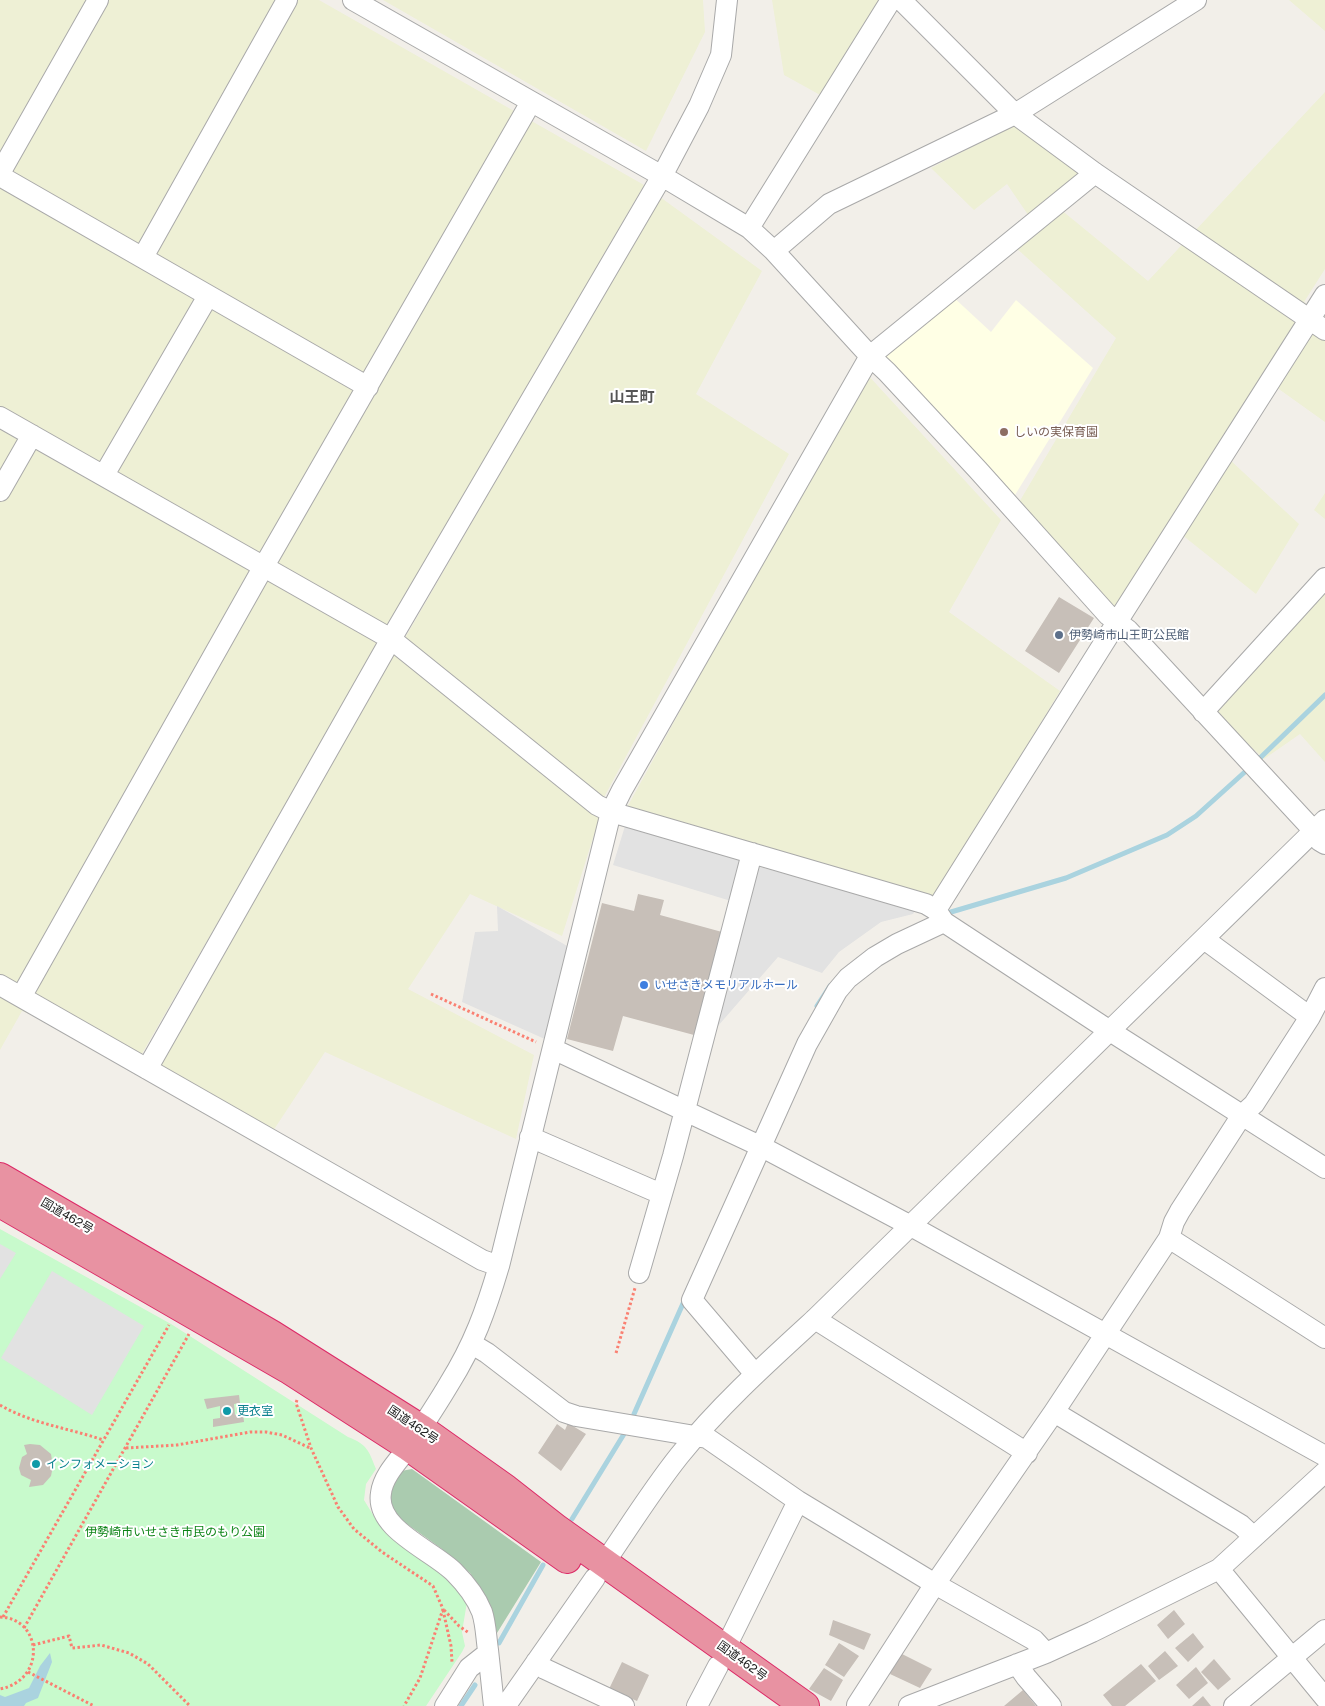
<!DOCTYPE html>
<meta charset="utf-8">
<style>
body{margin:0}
canvas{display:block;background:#f2efe9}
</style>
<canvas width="1325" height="1706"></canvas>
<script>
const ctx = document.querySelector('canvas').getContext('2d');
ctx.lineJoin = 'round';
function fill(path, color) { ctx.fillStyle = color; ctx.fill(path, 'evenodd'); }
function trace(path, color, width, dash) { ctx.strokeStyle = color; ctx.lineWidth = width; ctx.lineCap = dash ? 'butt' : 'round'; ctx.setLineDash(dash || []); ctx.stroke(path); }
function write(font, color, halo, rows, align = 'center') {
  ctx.font = font + ' "Public Sans","Noto Sans JP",sans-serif'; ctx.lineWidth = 4; ctx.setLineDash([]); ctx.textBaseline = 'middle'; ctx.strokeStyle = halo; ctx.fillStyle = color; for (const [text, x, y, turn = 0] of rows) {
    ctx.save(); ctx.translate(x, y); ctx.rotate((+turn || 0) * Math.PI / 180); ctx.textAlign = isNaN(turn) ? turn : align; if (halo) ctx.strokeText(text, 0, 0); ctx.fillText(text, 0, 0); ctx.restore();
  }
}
const education = new Path2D(`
 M951,295L991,332L1016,300L1093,368L1015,495L881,355Z`);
const farmland = new Path2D(`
 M0,0H319L644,185L140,1057L22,1011L0,1050Z
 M383,0H703L705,32L646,151Z
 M772,0H880L822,96L784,75Z
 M1289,0H1325V31Z
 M1325,92V269L1304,302L1325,316V422L1276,387L1229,459L1299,524L1256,594L1171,526L1117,609L1018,504L1116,338L1015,247L1037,228L1007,184L974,210L931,168L1014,125L1088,173L1054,204L1148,281Z
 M660,197L762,271L696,394L789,454L602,801L405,638Z
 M866,373L1001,520L949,612L1060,691L933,901L625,811Z
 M1325,493V519L1314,510Z
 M1325,589V762L1300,734L1264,759L1214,712Z
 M392,650L600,816L562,936L470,894L408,989L534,1055L516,1139L325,1052L273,1131L158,1068Z`);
const cemetery = new Path2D(`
 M412,1469L541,1562L497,1633L487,1599L470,1573L442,1549L397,1517L389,1500L393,1485L401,1471Z`);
const park = new Path2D(`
 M0,1229L171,1324L348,1437C367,1444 369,1451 376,1469L366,1484L364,1500L378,1523L395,1539L444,1574L467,1602L462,1632L465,1646L462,1652L426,1706H0Z`);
const parking = new Path2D(`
 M625,826L742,860L731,901L613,865Z
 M756,866L916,909L913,914L881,922L839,952L822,973L778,957L711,1034Z
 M497,906L569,947L547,1040L462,1002L475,932L498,931Z
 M0,1244L16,1253L0,1279Z
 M52,1271L144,1326L92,1415L1,1358Z`);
const water = new Path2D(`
 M50,1653L52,1662L38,1698L26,1703L24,1706H0V1695L5,1697L29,1688L40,1666Z`);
const stream = new Path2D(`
 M1260,758L1325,695
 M951,912L1066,878L1167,835L1196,816L1247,770
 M817,1006L830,986
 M634,1414L685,1299
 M572,1519L624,1434
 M499,1643L543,1565
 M461,1706L475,1685`);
const building = new Path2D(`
 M1059,597L1094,618L1059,673L1025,651Z
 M638,894L664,900L660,915L722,932L694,1035L623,1016L613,1051L567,1039L602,903L634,911Z
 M239,1395L240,1403L234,1404L235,1415L243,1413L244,1422L213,1427V1419L220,1418V1406L207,1409L204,1399Z
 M568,1423L586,1434L561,1471L538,1453L557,1424L565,1430Z
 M30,1444L40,1445L51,1454L53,1466L51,1476L43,1485L29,1487L31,1480L21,1475L19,1468L22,1457L27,1454L24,1445Z
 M1174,1610L1185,1624L1168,1639L1157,1625Z
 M833,1620L871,1634L864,1650L829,1635Z
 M1193,1633L1204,1647L1188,1662L1175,1648Z
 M839,1643L859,1656L844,1677L825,1665Z
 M1165,1651L1178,1666L1159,1680L1148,1666Z
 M900,1653L932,1669L920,1688L890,1674Z
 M1214,1659L1231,1679L1218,1690L1201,1672Z
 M622,1662L649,1675L637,1701L609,1689Z
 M1141,1664L1156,1681L1125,1706H1112L1103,1695Z
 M1196,1667L1208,1683L1189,1699L1176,1685Z
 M824,1668L843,1680L831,1701L809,1689Z
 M1023,1690L1036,1706H1004Z
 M1203,1696L1211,1706H1192Z`);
const path = new Path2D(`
 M431,994L536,1042
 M616,1353L635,1288
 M297,1400L296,1403L311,1448L338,1507L354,1529L382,1552L433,1586L443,1609L420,1678L404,1706
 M0,1405C32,1424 69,1428 103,1440
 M126,1448L177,1445L250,1432H266L282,1435L310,1448
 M443,1610L451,1646L452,1662
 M444,1610L459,1626L469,1633
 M0,1617C42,1618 47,1680 0,1689
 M3,1617L169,1325
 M24,1628L189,1334
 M33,1645L69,1636L72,1648L101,1645L129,1653L148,1664L190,1706
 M28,1672L94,1706`);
const minor = new Path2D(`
 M353,0L662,176L749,228L774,251L870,356L887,372L978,470L1108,615L1128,630L1314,831L1320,841L1325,844
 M901,0L1015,114L1095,173L1325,330
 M0,173L98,0
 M0,176C123,246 245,317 368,387
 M749,228L891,0
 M774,251L829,204L1015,114L1196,0
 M143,257L287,0
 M0,417L391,639L597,805L611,812L926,904L936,910L944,922L1110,1031L1325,1168
 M104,475L208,296
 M0,491L32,435
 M1203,712L1325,578
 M936,910L1117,622L1325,295
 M1204,939L1310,1017
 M0,985L482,1260L499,1266
 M21,997L264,566L531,102
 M553,1049L762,1147L911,1226L1325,1456
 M147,1069L391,639L662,176L699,106L721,55L727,0
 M530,1137L652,1190
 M1169,1238L1325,1338
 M639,1273L673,1156L752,853
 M815,1319L1027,1453
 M472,1344L487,1353L564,1412L576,1416L707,1438L798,1501L935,1584L1034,1640L1046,1653
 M755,1374L692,1300L807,1044L837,991L848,978L875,957L897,944L944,922
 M1054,1412L1241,1525L1254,1537
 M605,1562C629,1527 652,1490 679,1456C719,1406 768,1362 815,1319L1325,820
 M1219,1569L1325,1698
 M725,1649L798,1501
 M536,1662L545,1669L624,1706
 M1017,1664L1026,1677L1051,1706
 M857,1705L935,1584L1054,1412L1169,1238L1174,1222L1180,1211L1242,1115L1254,1104L1310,1017L1325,988
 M445,1706L469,1668L488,1653
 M494,1706C492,1687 490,1668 488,1650C486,1637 486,1624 482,1612C476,1597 465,1583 454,1572C432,1550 375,1529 381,1493C383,1476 398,1461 408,1448C422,1427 436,1406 449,1384C474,1344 486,1310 499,1266L611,812L622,790L870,356L1095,173
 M504,1706L509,1701L595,1578
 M697,1706L718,1666
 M909,1706L1046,1653L1092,1632L1219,1569L1325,1472
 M1234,1706L1325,1630`);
const highway = new Path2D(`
 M0,1177L271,1334L420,1428L506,1489L557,1529L805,1706
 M0,1203L288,1369L409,1447L567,1559`);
const markers = [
 [1004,432,5,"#8d6e63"],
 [1059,635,5,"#5c6f8a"],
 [644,985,5,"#3f7fe0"],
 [227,1411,5,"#0f9aa8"],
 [36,1464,5,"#0f9aa8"]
];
const educationNames = [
 ["しいの実保育園",1014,432]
];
const serviceNames = [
 ["伊勢崎市山王町公民館",1069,635]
];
const shopNames = [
 ["いせさきメモリアルホール",654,985]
];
const streetNames = [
 ["国道462号",67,1216,30],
 ["国道462号",413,1425,34],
 ["国道462号",742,1661,36]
];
const cultureNames = [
 ["更衣室",237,1411],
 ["インフォメーション",46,1464]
];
const parkNames = [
 ["伊勢崎市いせさき市民のもり公園",175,1532]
];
const quarterNames = [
 ["山王町",632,397]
];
fill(education, '#ffffe5');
fill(farmland, '#eef0d5');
fill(cemetery, '#aacbaf');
fill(park, '#c8facc');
fill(parking, '#e2e2e2');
fill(water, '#aad3df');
trace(stream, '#aad3df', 5);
fill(building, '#c7bfb8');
trace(minor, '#a9a9a9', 22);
trace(highway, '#dc2a67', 30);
trace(path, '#fa8072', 3, [2.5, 2.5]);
trace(minor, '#fff', 20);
trace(highway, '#e892a2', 28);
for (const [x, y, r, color] of markers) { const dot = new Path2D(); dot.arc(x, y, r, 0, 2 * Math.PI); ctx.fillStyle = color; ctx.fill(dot); trace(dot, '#fff', 2); }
write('12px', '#785e54', '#fff', educationNames, 'left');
write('12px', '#4e5e75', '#fff', serviceNames, 'left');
write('12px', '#366cbe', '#fff', shopNames, 'left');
write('12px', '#222', '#fff', streetNames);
write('12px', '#0d838f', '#fff', cultureNames, 'left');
write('12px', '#0c8416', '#fff', parkNames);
write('bold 15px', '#555', '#fff', quarterNames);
</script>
